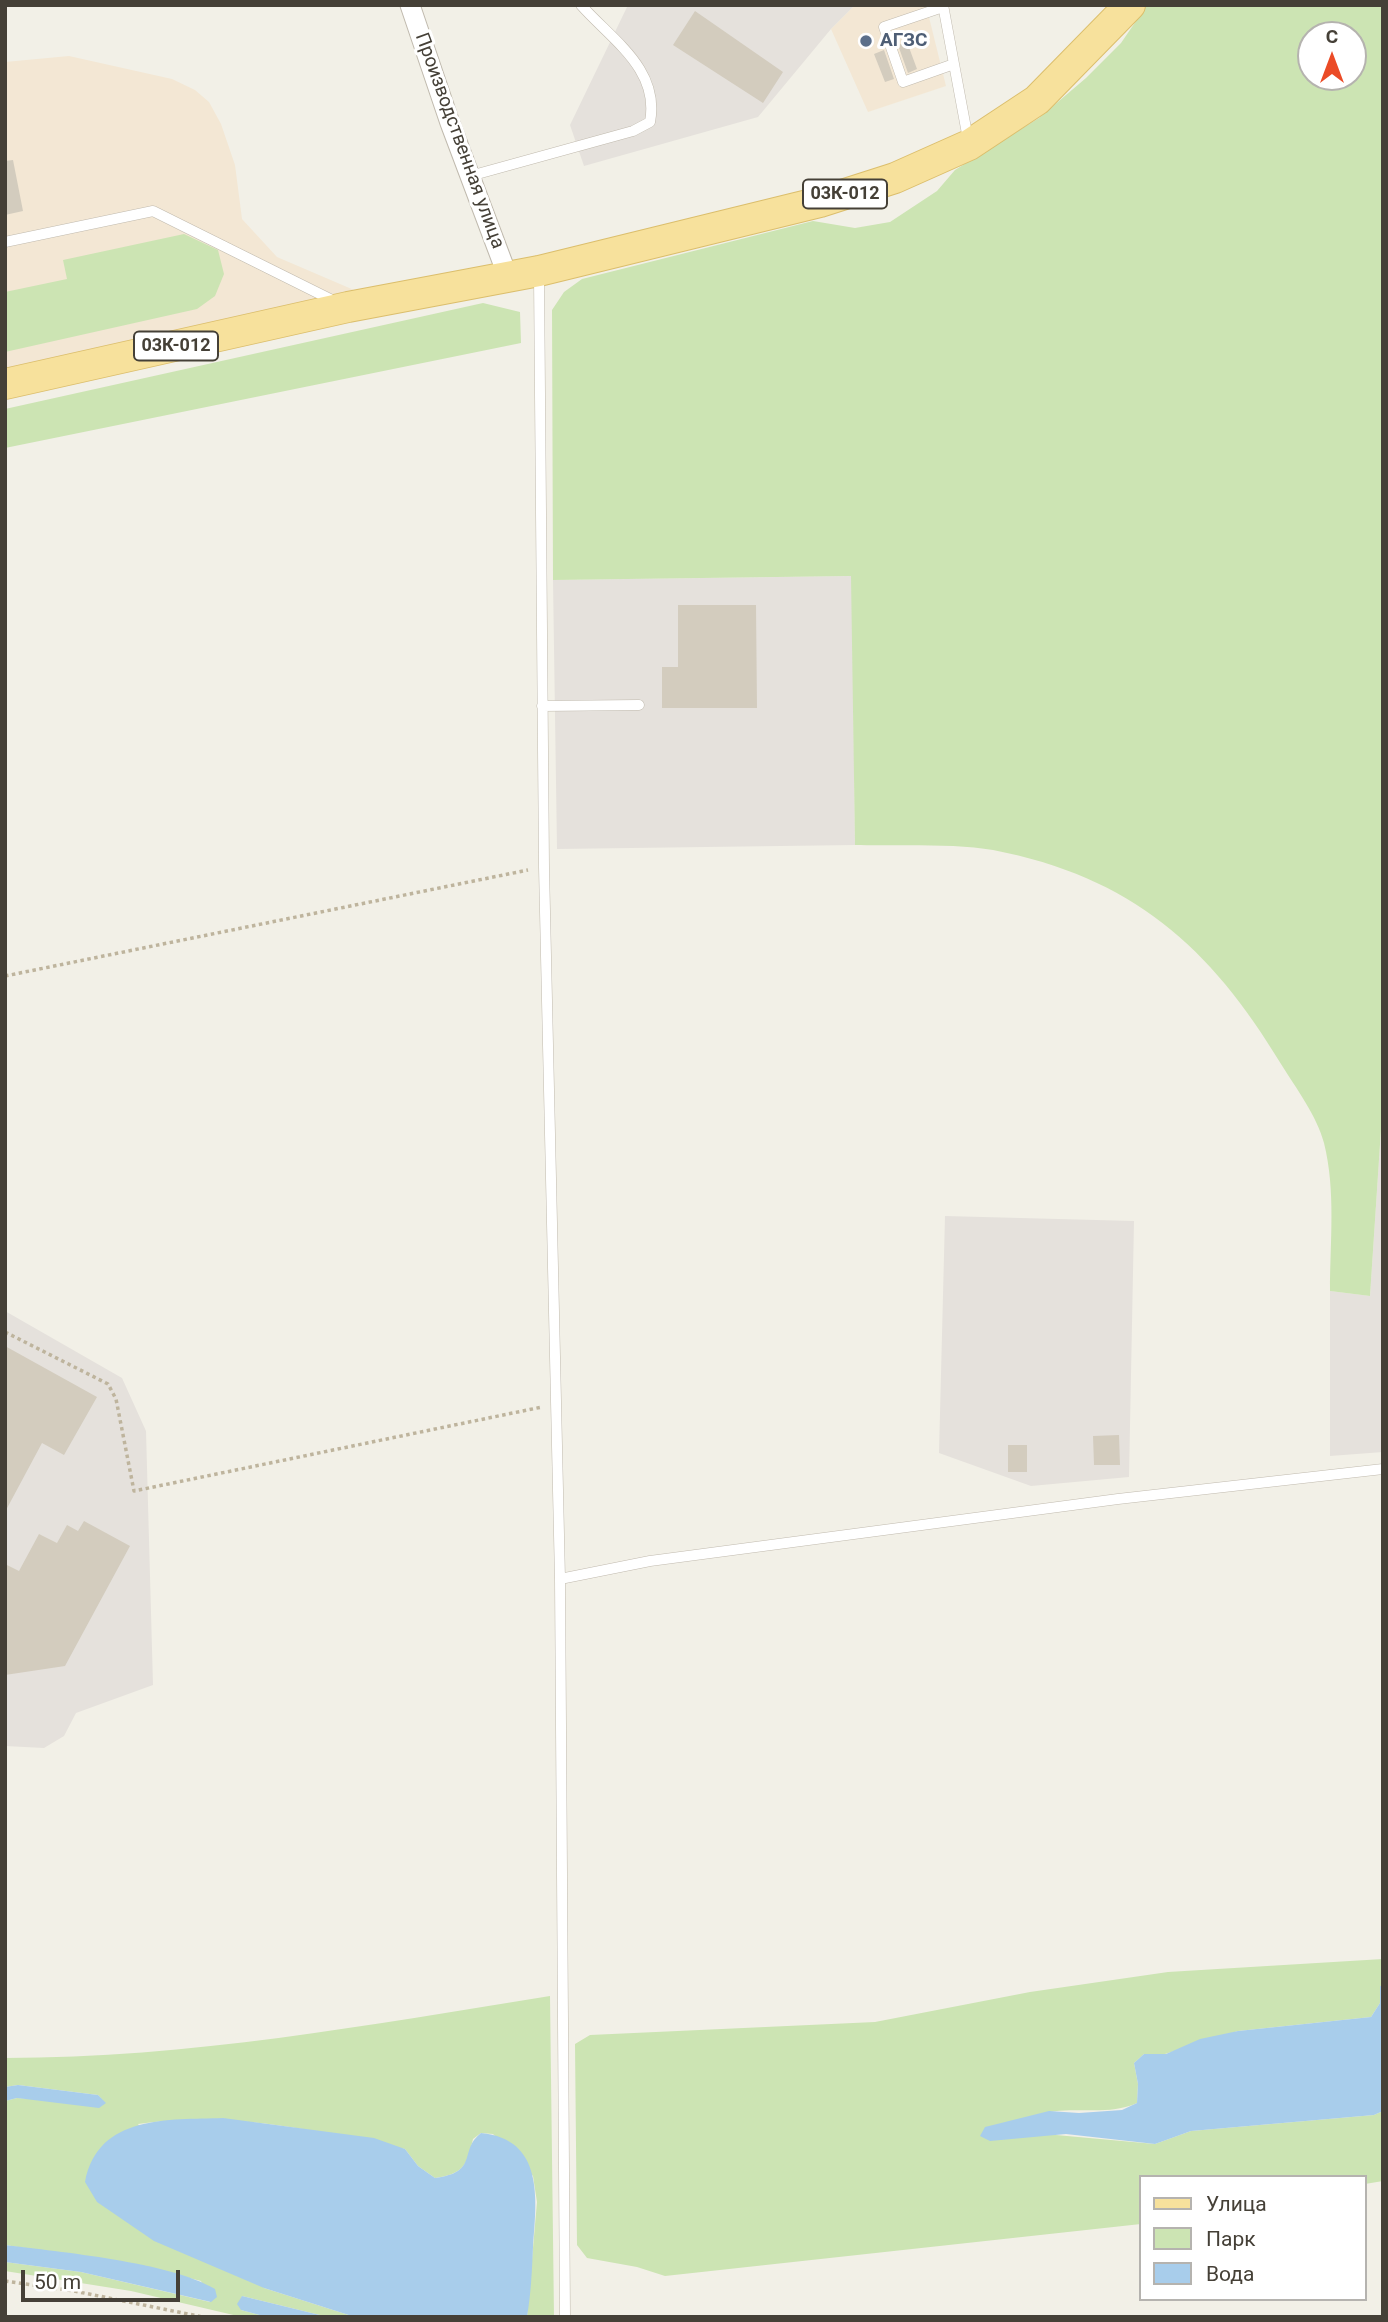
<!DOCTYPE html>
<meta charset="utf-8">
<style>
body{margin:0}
#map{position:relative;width:1388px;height:2322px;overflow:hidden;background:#f2f0e7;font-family:Roboto,sans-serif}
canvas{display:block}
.frame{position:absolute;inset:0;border:7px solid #454037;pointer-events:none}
.legend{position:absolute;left:1139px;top:2175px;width:228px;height:126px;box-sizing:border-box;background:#fff;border:2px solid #b5b3af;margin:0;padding:9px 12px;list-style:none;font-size:21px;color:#454037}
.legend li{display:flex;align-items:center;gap:14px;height:35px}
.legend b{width:35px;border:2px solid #b5b3af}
.north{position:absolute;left:1297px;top:21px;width:70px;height:70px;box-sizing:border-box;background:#fff;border:2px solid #b5b3af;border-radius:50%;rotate:0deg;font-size:19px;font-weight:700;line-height:28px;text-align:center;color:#454037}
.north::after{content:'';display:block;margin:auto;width:24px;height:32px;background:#eb4b26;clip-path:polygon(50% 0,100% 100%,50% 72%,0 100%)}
.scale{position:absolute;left:21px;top:2270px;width:159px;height:32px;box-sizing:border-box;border:4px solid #454037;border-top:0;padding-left:9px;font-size:21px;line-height:24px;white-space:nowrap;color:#454037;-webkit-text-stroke:5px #fff;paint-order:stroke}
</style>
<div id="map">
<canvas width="1388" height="2322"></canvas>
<div class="frame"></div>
<ul class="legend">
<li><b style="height:9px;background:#f7e19c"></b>Улица</li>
<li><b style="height:19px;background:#cce4b3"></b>Парк</li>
<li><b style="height:19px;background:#a8cdeb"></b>Вода</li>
</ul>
<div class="north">С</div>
<div class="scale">50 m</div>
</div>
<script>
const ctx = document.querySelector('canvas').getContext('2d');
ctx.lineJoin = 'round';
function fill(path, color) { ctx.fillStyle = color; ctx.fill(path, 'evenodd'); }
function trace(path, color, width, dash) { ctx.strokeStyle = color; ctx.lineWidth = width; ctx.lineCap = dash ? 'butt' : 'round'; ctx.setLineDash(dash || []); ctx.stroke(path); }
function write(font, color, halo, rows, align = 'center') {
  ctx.font = font + ' Roboto,sans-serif'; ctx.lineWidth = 6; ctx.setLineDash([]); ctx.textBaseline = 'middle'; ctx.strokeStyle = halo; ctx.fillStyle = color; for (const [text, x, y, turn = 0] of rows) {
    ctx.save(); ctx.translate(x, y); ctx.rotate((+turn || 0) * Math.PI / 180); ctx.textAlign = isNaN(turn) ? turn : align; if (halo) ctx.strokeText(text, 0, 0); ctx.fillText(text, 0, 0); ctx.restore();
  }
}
const commercial = new Path2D(`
 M855,5H926L946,86L868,112L831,29Z
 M69,56L172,79L195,90L209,102L221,124L235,165L242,219L277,257L354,290L5,370V62Z`);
const industrial = new Path2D(`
 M628,5H855L831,29L758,117L584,166L570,125Z
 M852,576L855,845L557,849L553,580Z
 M1383,1099V1452L1330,1456V1291L1370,1296Z
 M945,1216L1134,1221L1129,1477L1031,1486L939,1453Z
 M5,1311L122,1378L146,1431L153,1685L76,1713L64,1736L44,1748L5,1746Z`);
const green = new Path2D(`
 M1147,5H1383V1099L1370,1296L1330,1291C1330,1242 1336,1191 1324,1143C1317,1116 1296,1088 1281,1064C1210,946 1132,877 993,850C955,843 896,846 855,845L851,576L553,580L552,310L564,292L582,279L813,221L855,228L890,222L937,191L955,170L1039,118L1086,78L1121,43ZM1311,35H1353V77H1311Z
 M184,234L218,250L224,274L215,296L197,309L5,352V292L67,279L63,260Z
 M483,303L520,312L521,343L5,448V409Z
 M1383,1959L1380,2003L1371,2017L1238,2031L1165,2054H1144L1134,2063L1138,2084L1137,2103C1104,2118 1067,2103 1036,2116L1045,2134L1155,2144L1191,2131L1374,2115L1383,2111V2181L1365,2184V2177H1141V2224L665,2276L637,2267L587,2258L577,2245L575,2044L590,2035L875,2022L1030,1992L1168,1972Z
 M550,1996L554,2317H527L537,2202L533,2176L493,2134L481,2133L473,2139C467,2166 463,2174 435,2178L418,2166L405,2149C314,2130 232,2111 138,2124L264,2288L355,2317H328L242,2296L241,2310L267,2317H242L131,2291L5,2271V2262L81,2272L210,2302L201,2281L137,2265L5,2245V2101L17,2098L105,2103L98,2095L18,2085L5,2087V2058C189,2058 369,2025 550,1996Z`);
const water = new Path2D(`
 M1380,1986H1383V2111L1374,2115L1191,2131L1155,2144L1066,2134L990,2141L980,2136L985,2127L1049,2111L1079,2113L1122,2110L1137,2103L1138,2084L1134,2063L1144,2054H1166L1200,2039L1238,2031L1371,2017L1380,2003Z
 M18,2085L98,2095L106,2103L99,2108L17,2098L5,2101V2087Z
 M223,2118L374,2138L405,2149L418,2166L435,2178C480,2172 458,2151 481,2133C544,2139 537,2199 533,2247C532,2270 531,2294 527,2317H355L264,2288L154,2241L97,2202L85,2182C98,2114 169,2120 223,2118Z
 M5,2245C60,2252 170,2262 215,2289L217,2297L211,2302L81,2272L5,2262Z
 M242,2296L328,2317H267L241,2310L237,2304Z`);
const building = new Path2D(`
 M695,11L783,72L763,103L673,45Z
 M907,42L917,69L908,73L898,45Z
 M884,50L894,79L885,82L874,54Z
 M13,160L23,211L5,215V161Z
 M678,605H756L757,708H662V667H678Z
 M5,1346L97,1397L64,1455L42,1443L5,1512Z
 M1119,1435L1120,1465H1094L1093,1436Z
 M1008,1445H1027V1472H1008Z
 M84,1521L130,1546L65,1666L5,1675V1564L19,1571L39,1534L57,1543L67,1525L78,1531Z`);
const path = new Path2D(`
 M5,976L528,870
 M5,1332L108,1384L116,1399L134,1491L542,1407
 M5,2281L74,2291L203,2317`);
const lane = new Path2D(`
 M943,5L968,139
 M943,7L884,27L903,82L954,64
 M470,176L633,131L650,122C660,69 612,40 581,5
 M5,242L153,211L338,303
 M539,276L544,867L560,1579L565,2317
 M542,706L639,705
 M560,1579L650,1561L1118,1499L1383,1469`);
const street = new Path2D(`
 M410,5L450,123L508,277`);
const primary = new Path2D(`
 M5,384L348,307L539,271L820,202L895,178L969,145L1037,100L1130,5`);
const markers = [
 [866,41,7,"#5c6f8a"]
];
const shields = [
 [845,194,84],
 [176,346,84]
];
const shieldNames = [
 ["03К-012",845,194],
 ["03К-012",176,346]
];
const serviceNames = [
 ["АГЗС",880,41]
];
const streetNames = [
 ["Производственная улица",459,141,70]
];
fill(commercial, '#f3e7d4');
fill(industrial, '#e5e1dc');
fill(green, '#cce4b3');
fill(water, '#a8cdeb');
fill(building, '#d3ccbe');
trace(lane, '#c0baae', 11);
trace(street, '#c0baae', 21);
trace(primary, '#dbbe6c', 32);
trace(path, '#beb49d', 3.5, [3.5, 3.5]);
trace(lane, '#fff', 10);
trace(street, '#fff', 19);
trace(primary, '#f7e19c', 30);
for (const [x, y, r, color] of markers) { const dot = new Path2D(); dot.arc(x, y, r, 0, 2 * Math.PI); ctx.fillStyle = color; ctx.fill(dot); trace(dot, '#fff', 2.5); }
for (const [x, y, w] of shields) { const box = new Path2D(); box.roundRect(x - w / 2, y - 14.5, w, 29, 5); ctx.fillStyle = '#fff'; ctx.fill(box); trace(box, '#454037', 2); }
write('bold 18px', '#454037', null, shieldNames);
write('bold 19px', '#4e5e75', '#fff', serviceNames, 'left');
write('19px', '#454037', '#fff', streetNames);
</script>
